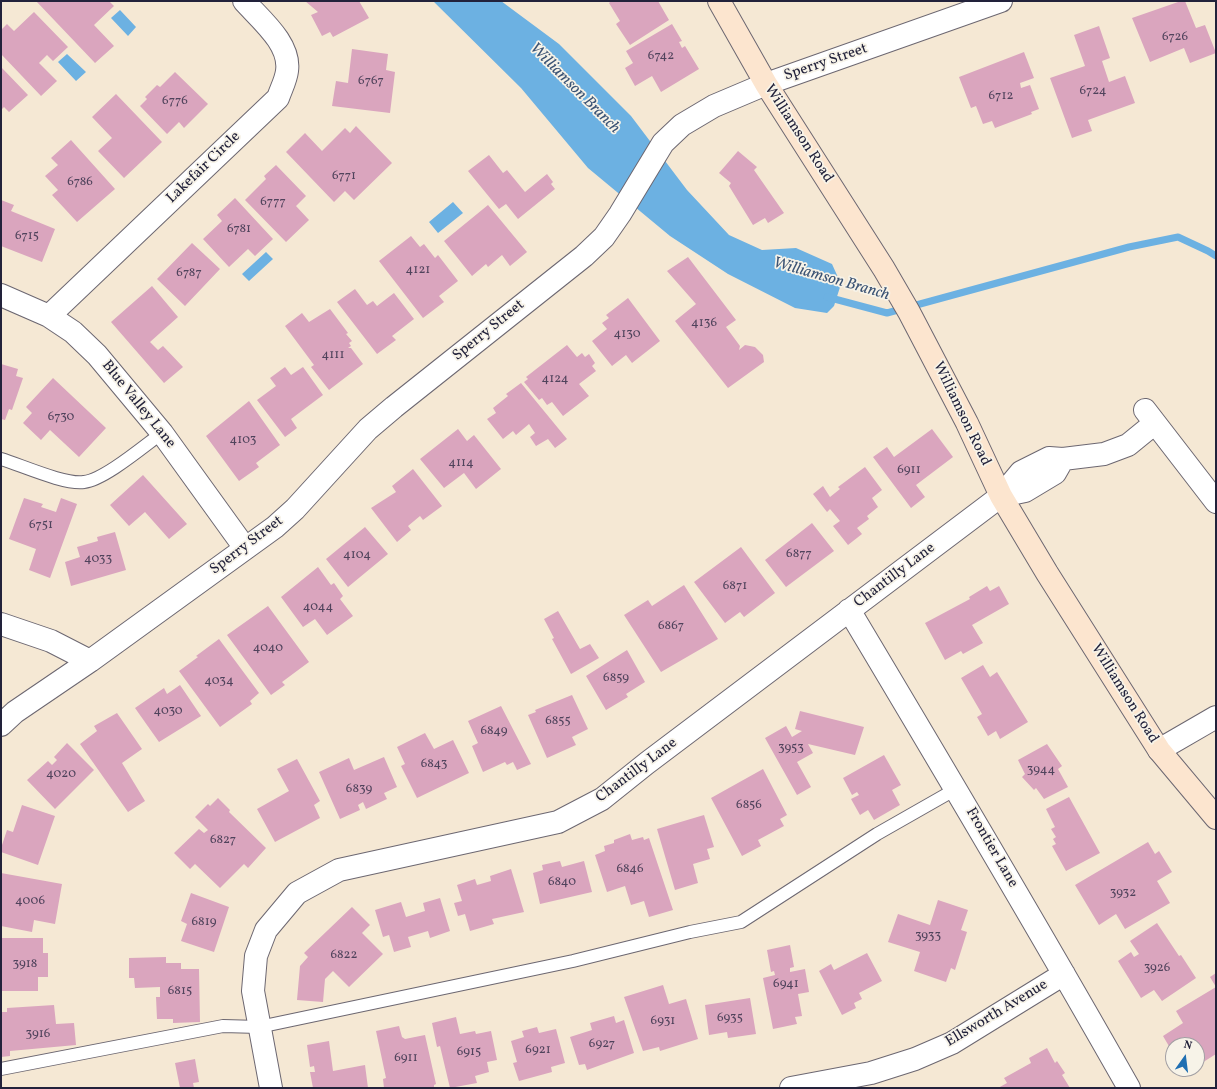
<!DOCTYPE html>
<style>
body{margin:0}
#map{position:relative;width:1217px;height:1089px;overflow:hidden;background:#f5e8d4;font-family:Vollkorn,serif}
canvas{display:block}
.frame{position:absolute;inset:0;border:2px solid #22223b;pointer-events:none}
.north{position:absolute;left:1165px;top:1037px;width:40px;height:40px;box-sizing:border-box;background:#f7f3e8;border:1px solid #a29fa3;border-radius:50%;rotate:14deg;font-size:11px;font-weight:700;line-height:16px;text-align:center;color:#22223b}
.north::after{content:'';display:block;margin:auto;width:14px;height:18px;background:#1f6fb2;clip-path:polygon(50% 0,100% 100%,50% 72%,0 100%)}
</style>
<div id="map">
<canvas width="1217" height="1089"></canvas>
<div class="frame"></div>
<div class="north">N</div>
</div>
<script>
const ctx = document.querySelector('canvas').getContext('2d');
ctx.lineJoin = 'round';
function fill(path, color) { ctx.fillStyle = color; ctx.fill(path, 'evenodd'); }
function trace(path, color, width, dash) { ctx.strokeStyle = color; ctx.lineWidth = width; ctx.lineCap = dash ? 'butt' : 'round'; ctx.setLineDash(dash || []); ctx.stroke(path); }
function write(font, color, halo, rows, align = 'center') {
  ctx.font = font + ' Vollkorn,serif'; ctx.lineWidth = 3.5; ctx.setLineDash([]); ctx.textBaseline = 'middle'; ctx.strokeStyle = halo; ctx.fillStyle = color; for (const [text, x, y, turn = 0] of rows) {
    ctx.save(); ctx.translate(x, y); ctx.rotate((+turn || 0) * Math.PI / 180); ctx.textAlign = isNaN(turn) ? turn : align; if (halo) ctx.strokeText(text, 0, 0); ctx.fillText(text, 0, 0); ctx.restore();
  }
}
const water = new Path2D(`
 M433,1H501L559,44L631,116L687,190L729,235L762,250L796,248L832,264L841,284L834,306L827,313L795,308L728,274L670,236L588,168L521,88Z
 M120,10L136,27L128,36L111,18Z
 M67,54L86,72L76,81L58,62Z
 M453,202L463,213L438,233L429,222Z
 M266,252L273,259L249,281L242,274Z`);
const stream = new Path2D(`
 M827,297L887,313L1129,247L1178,237L1208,251L1216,256`);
const building = new Path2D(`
 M36,1H109L114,6L94,25L114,46L95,63Z
 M305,1H359L369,18L333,37L330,32L322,36L311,15L318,12Z
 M611,1H658L669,20L630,45L616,24L620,21L609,3Z
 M1181,1H1185L1196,28L1205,25L1216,53L1190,63L1184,48L1150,62L1132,18Z
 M34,12L68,47L53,61L47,55L39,63L57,81L41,96L1,54V30L7,24L14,31Z
 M672,24L682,41L679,42L682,48L685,46L699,69L661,92L652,76L635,86L625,68L633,63L626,51Z
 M1099,26L1110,58L1102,61L1109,82L1125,76L1135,103L1088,120L1092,131L1072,138L1050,78L1085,66L1074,35Z
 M352,49L388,54L386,70L395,72L390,113L332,106L336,81L348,83Z
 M1024,52L1034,78L1020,83L1021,88L1030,85L1039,109L1031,112L1032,114L995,128L992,121L983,124L976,106L971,108L959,77Z
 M1,67L28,95L9,112L4,107L1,110Z
 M175,72L208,104L184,128L179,122L167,134L140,106L147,99L145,97L157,85L160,87Z
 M116,94L162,142L124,178L98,151L112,138L92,117Z
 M356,126L392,163L354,200L345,191L334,202L286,152L305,133L322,151L345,128L350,133Z
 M71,140L115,189L77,222L52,195L58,190L45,176L58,165L51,158Z
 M738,151L757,167L754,170L784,213L768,223L765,218L753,225L729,186L731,183L719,173Z
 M489,155L503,173L507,170L525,192L547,174L553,182L551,184L555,189L518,219L506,204L499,209L468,171Z
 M276,165L306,196L296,206L309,220L286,242L245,200L266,179L264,176Z
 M235,198L273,239L255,256L248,249L229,267L203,239L222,221L217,215Z
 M1,200L14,205L11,211L55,229L42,262L1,246Z
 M488,205L527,252L510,266L502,255L488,267L486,264L472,276L444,241Z
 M411,236L420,247L424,244L435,258L438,255L458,281L439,296L444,302L423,318L379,261Z
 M192,243L220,269L185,306L157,279Z
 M688,257L736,320L726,327L740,346L739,350L745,345L755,347L763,355L764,362L728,388L675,321L696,304L667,271Z
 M152,286L178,317L150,342L158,350L163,346L183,367L164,383L111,322Z
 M355,289L367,305L373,301L377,306L394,293L414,319L392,336L396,340L377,354L337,302Z
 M628,298L660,341L632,363L626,355L612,366L592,341L607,329L602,323L609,318L606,315Z
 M330,309L348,333L346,334L352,341L349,343L351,346L348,348H351L363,364L329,390L311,367L314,365L285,326L302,313L309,322Z
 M567,345L577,357L582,353L585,357L589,354L595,363L592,366L596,371L579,384L589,396L563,416L552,402L547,405L542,398L539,400L524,382L528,379L526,377Z
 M1,364L18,369L16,376L23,378L12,410L9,409L5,420L1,419Z
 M285,367L291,375L303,367L323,395L291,419L297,428L285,437L257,400L276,386L270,378Z
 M53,378L106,428L79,457L50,430L41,440L23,423L32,413L26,407Z
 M521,383L567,439L555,448L548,439L536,446L530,437L535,433L529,424L516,435L513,431L503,439L487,419L496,413L493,408L508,396L506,394Z
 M249,401L280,445L256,463L259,467L239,481L206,436Z
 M458,429L467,441L474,435L501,469L476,489L464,473L444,488L420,459Z
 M932,429L953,457L916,485L925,497L911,508L873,457L887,447L894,457Z
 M865,467L882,490L872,498L878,507L867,516L869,519L857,528L862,534L848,545L833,526L840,521L830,509L827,512L813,494L823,486L830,497L840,489L838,487Z
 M413,469L442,506L423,520L420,516L408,526L411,530L397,542L371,508L396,492L392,486Z
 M143,475L187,524L169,539L145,512L129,526L110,505Z
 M24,498L43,504L41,507L56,512L61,498L77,504L50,578L29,570L36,549L9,539Z
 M812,523L834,551L786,587L765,560Z
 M365,527L388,554L348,587L326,559Z
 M115,532L126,570L71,586L65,562L80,557L77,547L98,541L97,537Z
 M741,547L775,593L744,617L740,612L725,623L694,582Z
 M318,567L331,585L334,583L343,596L340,599L353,616L327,635L315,619L303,627L281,597Z
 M684,585L718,639L661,672L624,615L648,600L652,606Z
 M987,586L990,591L999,586L1009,604L972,625L983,643L963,654L961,651L945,660L925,623L970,599L969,597Z
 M268,606L309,662L282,682L285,685L271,695L227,635Z
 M558,611L580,649L590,644L599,658L571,674L552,639L554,638L544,619Z
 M219,639L259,693L250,701L252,704L220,727L179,671L198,657L196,656Z
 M627,650L645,682L626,694L628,697L606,710L586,676Z
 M983,665L990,677L997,672L1028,722L1000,739L996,731L988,736L977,717L982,714L961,678Z
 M180,685L201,716L159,742L135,708L164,688L167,694Z
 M572,695L588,729L572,737L576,745L547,758L528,715L536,712L535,710Z
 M501,706L531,764L517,770L513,762L507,765L505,762L483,772L472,746L478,743L468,721Z
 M800,711L864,727L855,755L808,744L813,753L797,762L811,787L797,795L765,738L786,726L792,737L802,731L795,729Z
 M117,713L142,749L122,763L145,801L128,812L80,744L97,731L94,726Z
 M425,733L434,749L453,740L469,773L417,798L401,766L405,764L397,747Z
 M67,743L94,770L55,809L27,780L48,761L52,765L57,760L54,757Z
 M1047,744L1062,766L1058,769L1068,787L1044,799L1036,788L1034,790L1022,777L1025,774L1018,760Z
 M884,755L901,785L892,790L900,805L874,820L868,810L860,815L851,799L859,795L857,792L852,795L843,778Z
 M384,757L397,787L384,793L387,799L366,809L363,802L358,805L360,810L340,819L319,772L349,758L354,770Z
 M297,759L320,801L314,805L320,818L275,842L257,809L289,791L277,769Z
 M763,769L787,815L780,819L784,826L758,840L761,846L742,856L711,798Z
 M1069,797L1100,853L1066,871L1052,846L1056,844L1053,839L1056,837L1051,829L1055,827L1046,809Z
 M218,798L230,810L229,812L266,848L248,868L244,864L220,888L195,864L190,869L174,853L199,829L204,833L208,830L195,817L208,804L210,806Z
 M22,805L55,816L38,865L1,852V848L7,830L13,832Z
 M704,815L714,847L707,849L710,859L693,864L698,883L675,890L657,829Z
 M630,834L632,840L643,837L644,840L649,838L673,910L649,917L644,901L631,905L625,886L607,892L595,855L605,851L604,846L614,843V840Z
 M1148,842L1155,854L1159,851L1172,872L1157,881L1170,903L1125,929L1116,914L1099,925L1075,885Z
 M560,861L562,867L584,861L592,892L540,904L533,873L543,870L542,865Z
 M511,869L524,912L492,919L494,924L470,931L465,914L458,916L454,903L462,901L457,885L475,879L477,885L491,881L490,876Z
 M1,873L62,884L55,924L34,920L32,932L1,926Z
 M191,893L229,907L214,952L181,941L187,924L181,921Z
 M440,898L450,931L430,938L428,931L408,937L411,947L394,952L389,935L383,937L375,910L401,902L406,917L425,911L423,903Z
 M938,900L968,910L961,930L967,932L955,970L951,968L946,982L914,971L920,952L888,942L898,914L930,925Z
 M352,907L370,925L362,933L383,954L349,987L333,971L325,979L323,1002L297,1000L300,966L308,957L304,953Z
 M1157,923L1179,956L1181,955L1196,978L1162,1001L1154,990L1141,998L1118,961L1131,952L1134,957L1139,954L1130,941Z
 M1,938H43V953H48V977H38V991H1Z
 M790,945L794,967L790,968V972L805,969L809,992L798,994L802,1016L795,1017L797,1024L773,1029L763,978L775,975L774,971L771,972L767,950Z
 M867,953L882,981L859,993L862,999L854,1003L856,1008L842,1015L819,971L831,964L834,970Z
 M166,957V963H181V969H199L200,1022L173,1023V1019H157L156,997H160V987L135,988L134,978H129V958Z
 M1216,973V1054L1197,1066V1045H1173V1053L1163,1036L1183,1023L1176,1011L1216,987L1210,977Z
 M663,985L669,1004L686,999L698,1039L660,1051L659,1047L643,1051L624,997Z
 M750,998L756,1034L728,1038L727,1032L709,1035L705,1005Z
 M54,1005L56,1024L74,1023L76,1045L10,1051V1056L1,1057V1012H7V1008Z
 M614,1016L616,1023L624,1020L634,1053L587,1070L585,1064L579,1065L570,1037L592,1030L590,1023Z
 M456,1017L460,1034L475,1031L476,1034L491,1031L497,1060L487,1062L489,1072L475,1076L477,1083L450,1088L440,1046L437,1047L432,1023Z
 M399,1026L402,1037L405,1039L425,1035L436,1084L434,1085V1088H384L383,1079L386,1078L376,1031Z
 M537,1027L539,1033L556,1029L565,1063L551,1067L552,1072L519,1081L513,1063L517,1062L511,1041L524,1037L522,1031Z
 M329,1041L333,1071L365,1065L368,1088H313L310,1072H315L314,1066L310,1067L307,1045Z
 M1047,1048L1055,1063L1057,1061L1065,1073L1062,1075L1070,1088H998L1007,1083L1004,1078L1031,1063L1029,1058Z
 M195,1059L199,1082L193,1083L194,1088H180L175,1063Z`);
const lane = new Path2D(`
 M1,459C21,465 65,485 84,482C104,480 144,446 162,433
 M1,1069L223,1026L259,1027L573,961L690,932L741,922L877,834L956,789`);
const street = new Path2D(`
 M1,295L49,316L73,332L97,355L162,433L245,548
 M49,316L278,98C281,89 286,80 287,71C291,44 261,20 244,1
 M1145,410L1216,502
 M1063,459L1104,454L1128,445L1155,423
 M849,610C944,769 1038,927 1129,1088
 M1,624L51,641L90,661
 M1,725L15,712L90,661L275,527L295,509L368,429L394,407L584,256L604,237L620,214L663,143L682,125L714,106L766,84L1001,1
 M1159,750L1216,717
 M271,1088L253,991L256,956L266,930L297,893L339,870L558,822L602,799L647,763L1001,496L1021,472L1049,458L1063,459L1055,473L1025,491L1001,496
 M791,1088L871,1073L915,1059L952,1043L1064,974`);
const secondary = new Path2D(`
 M719,1L766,84L884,269L909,312L967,423L1001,496L1047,573L1159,750L1216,818`);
const numberNames = [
 ["6726",1175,38],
 ["6742",661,57],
 ["6767",371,82],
 ["6724",1093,92],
 ["6712",1001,97],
 ["6776",175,102],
 ["6771",344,177],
 ["6786",80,183],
 ["6777",273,203],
 ["6781",239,230],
 ["6715",27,237],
 ["4121",418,271],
 ["6787",189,274],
 ["4136",704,324],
 ["4130",627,335],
 ["4111",333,356],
 ["4124",555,380],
 ["6730",61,418],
 ["4103",243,441],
 ["4114",461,464],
 ["6911",909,471],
 ["6751",41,526],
 ["6877",799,555],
 ["4104",357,556],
 ["4033",98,560],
 ["6871",735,587],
 ["4044",318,608],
 ["6867",671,627],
 ["4040",268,649],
 ["6859",616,679],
 ["4034",219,682],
 ["4030",168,712],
 ["6855",558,722],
 ["6849",494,732],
 ["3953",791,749],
 ["6843",434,765],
 ["3944",1041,771],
 ["4020",61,775],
 ["6839",359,790],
 ["6856",749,806],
 ["6827",223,841],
 ["6846",630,870],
 ["6840",562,883],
 ["3932",1123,894],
 ["4006",30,902],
 ["6819",204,923],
 ["3933",928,937],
 ["6822",344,956],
 ["3918",25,965],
 ["3926",1157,969],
 ["6941",786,985],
 ["6815",180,992],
 ["6935",730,1019],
 ["6931",663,1022],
 ["3916",38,1035],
 ["6927",602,1045],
 ["6921",538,1051],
 ["6915",469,1053],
 ["6911",406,1059]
];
const streetNames = [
 ["Sperry Street",826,63,-19],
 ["Williamson Road",798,134,57],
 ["Lakefair Circle",204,168,-44],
 ["Sperry Street",489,331,-39],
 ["Blue Valley Lane",138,405,51],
 ["Williamson Road",961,414,64],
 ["Sperry Street",247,546,-37],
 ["Chantilly Lane",895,576,-37],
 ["Williamson Road",1124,694,58],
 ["Chantilly Lane",637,771,-37],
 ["Frontier Lane",991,848,60],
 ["Ellsworth Avenue",997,1014,-31]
];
const waterNames = [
 ["Williamson Branch",574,89,45],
 ["Williamson Branch",831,280,16]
];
fill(water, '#6cb1e2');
trace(stream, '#6cb1e2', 7);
fill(building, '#daa5be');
trace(lane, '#6c6771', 14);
trace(street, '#6c6771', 24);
trace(secondary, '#6c6771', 24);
trace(lane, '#fff', 12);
trace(street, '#fff', 22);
trace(secondary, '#fce5cf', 22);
write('13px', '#50435c', null, numberNames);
write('15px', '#22223b', '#f7f3e8', streetNames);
write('italic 16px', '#3c5475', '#f7f3e8', waterNames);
</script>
